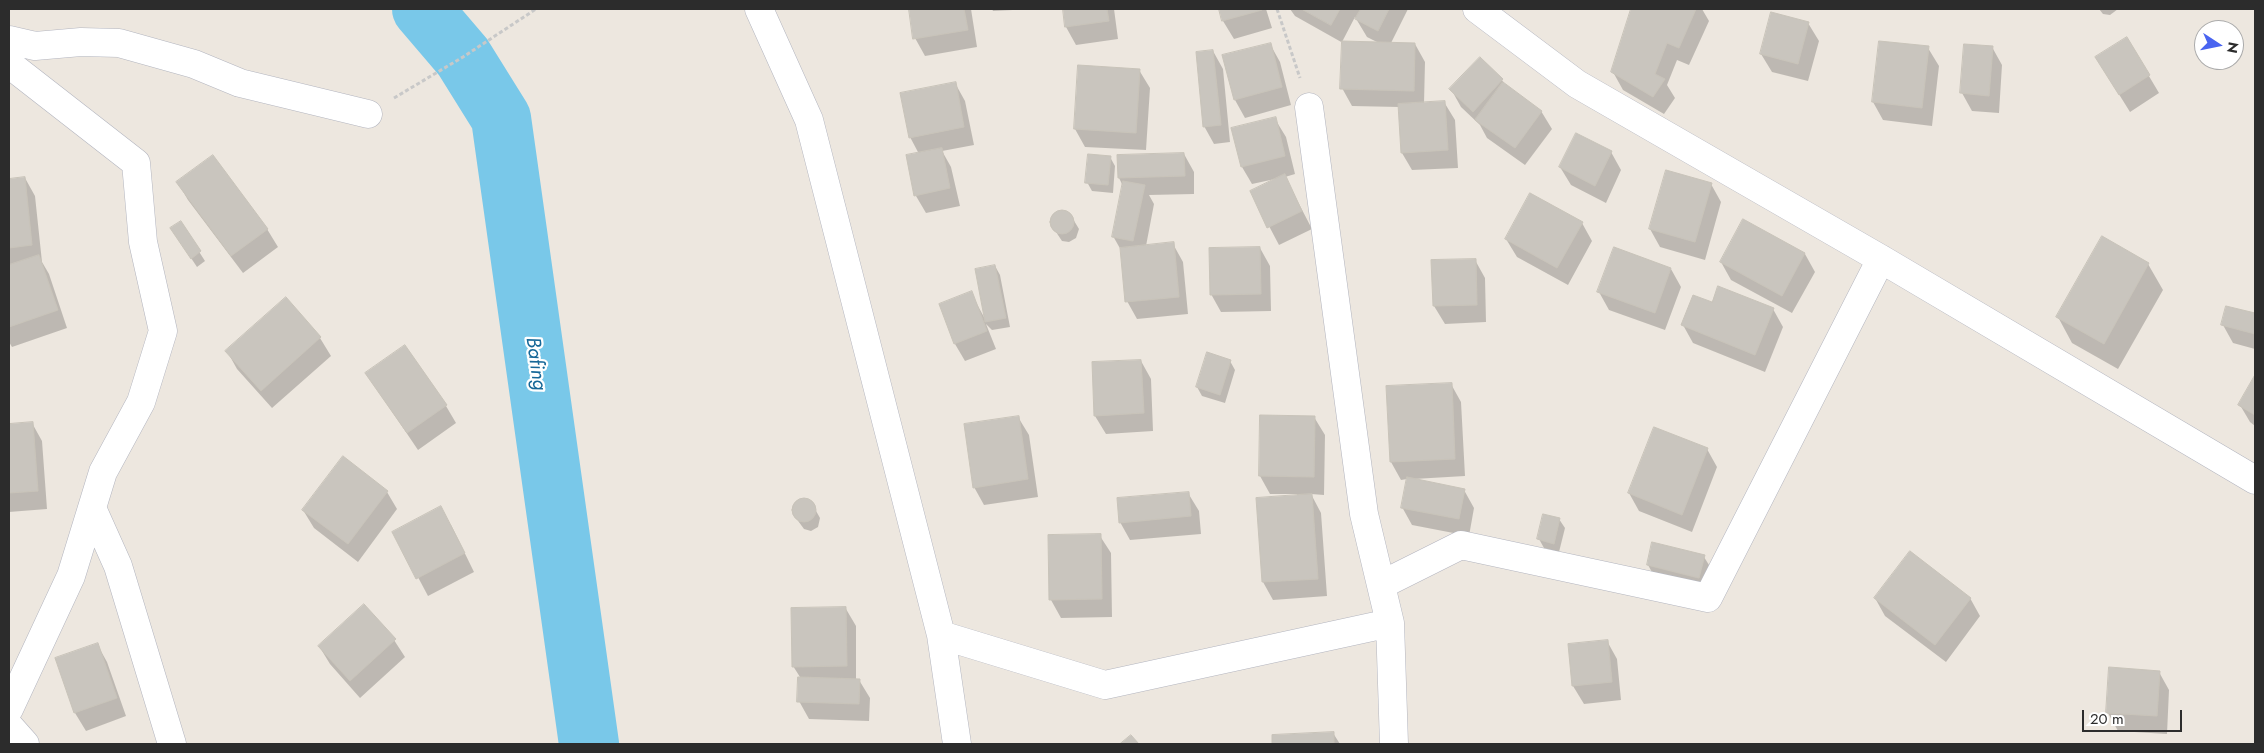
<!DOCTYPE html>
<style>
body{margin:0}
#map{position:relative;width:2264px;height:753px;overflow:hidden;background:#ede7df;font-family:Jost,sans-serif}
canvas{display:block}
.frame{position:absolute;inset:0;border:10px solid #2c2c2c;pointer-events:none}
.north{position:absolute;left:2194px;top:20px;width:50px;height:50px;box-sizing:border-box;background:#fff;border:1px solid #ababab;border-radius:50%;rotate:101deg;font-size:14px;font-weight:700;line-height:20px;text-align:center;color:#2c2c2c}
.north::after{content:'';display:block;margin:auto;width:18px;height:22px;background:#4964f0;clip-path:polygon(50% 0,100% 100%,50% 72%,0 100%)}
.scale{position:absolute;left:2082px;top:710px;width:100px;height:22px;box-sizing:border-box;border:2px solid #2c2c2c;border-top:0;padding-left:6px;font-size:15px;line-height:18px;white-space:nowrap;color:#2c2c2c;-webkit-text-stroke:4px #fff;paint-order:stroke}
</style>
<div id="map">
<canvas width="2264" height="753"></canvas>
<div class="frame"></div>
<div class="north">N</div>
<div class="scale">20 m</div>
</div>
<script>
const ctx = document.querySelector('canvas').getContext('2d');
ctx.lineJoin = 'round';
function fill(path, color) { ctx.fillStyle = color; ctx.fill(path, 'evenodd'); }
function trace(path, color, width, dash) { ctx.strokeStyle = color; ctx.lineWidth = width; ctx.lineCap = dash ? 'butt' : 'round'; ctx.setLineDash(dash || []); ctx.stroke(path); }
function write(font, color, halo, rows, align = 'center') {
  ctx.font = font + ' Jost,sans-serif'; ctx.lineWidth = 4.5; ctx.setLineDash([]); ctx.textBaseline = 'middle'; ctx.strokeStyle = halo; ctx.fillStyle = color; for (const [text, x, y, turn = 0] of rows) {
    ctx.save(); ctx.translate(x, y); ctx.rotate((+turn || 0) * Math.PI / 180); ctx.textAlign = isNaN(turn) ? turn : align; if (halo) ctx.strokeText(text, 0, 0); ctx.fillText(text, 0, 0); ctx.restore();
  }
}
const shadow = new Path2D(`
 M910,9H971L977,47L925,56L915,38Z
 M992,9H1033L993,11Z
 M1064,9H1114L1118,39L1076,45L1066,27Z
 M1220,9H1266L1272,28L1234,39L1223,21Z
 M1290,9H1408L1391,43L1415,44L1425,62L1424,104L1444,102L1455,120L1458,168L1412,170L1402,153L1399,107L1352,106L1342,88L1343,43L1295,16ZM1355,17L1367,37L1379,43L1342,42Z
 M1632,9H1702L1709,21L1689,65L1677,60L1667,85L1675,98L1664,114L1623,90L1613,72Z
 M2099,9H2118L2110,15L2103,14Z
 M1808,23L1819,41L1808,81L1772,72L1761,54Z
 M2127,39L2159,93L2130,112L2107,75Z
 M1880,42L1928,48L1939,66L1932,126L1883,120L1873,102Z
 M1270,44L1280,62L1291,105L1245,118L1235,100Z
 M1992,47L2002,65L1999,113L1972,111L1962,93Z
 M1213,51L1223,69L1230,142L1214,144L1204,126Z
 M1139,70L1150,88L1146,150L1085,147L1075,129Z
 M1502,80L1505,85L1541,111L1552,129L1525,165L1487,138L1480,125L1461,107L1451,89Z
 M955,83L965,101L974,145L942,151L951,167L960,206L926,213L916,196L919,154L910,137Z
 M1275,119L1286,137L1295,174L1285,177L1312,229L1279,245L1251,192L1275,179L1252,184L1242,167Z
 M1611,152L1621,170L1606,203L1571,185L1560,167Z
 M1184,154L1194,172V194L1149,195L1154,204L1146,246L1173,244L1183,262L1188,314L1137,319L1127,301L1122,252L1113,236L1123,186L1119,178L1118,156Z
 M1110,157L1115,166L1113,193L1092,191L1087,182Z
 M25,178L35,196L42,262L49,274L67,328L12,347L9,342V180Z
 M178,183L267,229L278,247L243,273L188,200Z
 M1711,184L1721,202L1705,260L1660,247L1650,229Z
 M1061,211L1070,214L1079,229L1076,238L1069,242L1062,241L1052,226L1054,215Z
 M1743,221L1805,254L1815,272L1792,313L1731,280L1721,262Z
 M180,222L205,261L197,267L177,237Z
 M1582,223L1592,241L1568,285L1517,257L1506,239Z
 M1260,248L1270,266L1271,311L1221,312L1211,294Z
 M1615,249L1671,269L1681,287L1665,330L1609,310L1599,292Z
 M1475,260L1485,278L1486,322L1445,324L1434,306Z
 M2148,264L2163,290L2118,369L2072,343L2058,317Z
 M995,266L1000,275L1010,327L992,330L986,324L996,349L965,361L955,344L971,293L985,319Z
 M286,299L320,338L331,356L272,408L237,369L227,351Z
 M1713,304L1773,309L1783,327L1765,372L1693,343L1683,325Z
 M2227,307L2255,314V349L2233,343L2223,325Z
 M1141,361L1151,379L1153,431L1106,434L1095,416Z
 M1230,361L1235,370L1225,403L1202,396L1197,387Z
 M366,373L446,406L456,423L418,450Z
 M2255,378V426L2250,422L2240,405Z
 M1451,384L1461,402L1465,476L1414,479L1464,490L1474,508L1469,536L1412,525L1402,507L1407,479L1401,480L1391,462Z
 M1018,417L1029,435L1038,497L984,505L974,487Z
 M1314,417L1325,435L1324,495L1311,494L1321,513L1327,596L1273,600L1263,582L1258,499L1297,496V494H1270L1260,476Z
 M32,423L42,441L47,509L9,512V425Z
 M1707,449L1717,467L1692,532L1639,511L1629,493Z
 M387,492L397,509L358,562L314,528L303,510Z
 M1188,493L1199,511L1201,534L1130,540L1120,522Z
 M804,500L811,502L820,518L818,527L811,531L804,529L793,514L796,503Z
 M1559,519L1565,528L1559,552L1544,548L1539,539Z
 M451,525L474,572L428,596L394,532Z
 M1100,536L1111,553L1112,617L1061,618L1051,600Z
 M1704,557L1709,565L1704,586L1653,574L1648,565Z
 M1875,598H1970L1980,616L1946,662L1885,616Z
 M846,609L856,626V680H859L870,698L869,721L809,719L799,701L800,677L793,666Z
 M394,640L405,657L360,698L330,664L319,646Z
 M1607,641L1617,659L1621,700L1584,704L1573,686L1569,645Z
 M97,644L107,662L126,716L86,731L75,713L57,659Z
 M2110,669L2159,672L2169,690L2167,734L2118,731L2108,713Z
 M1333,733L1340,744H1273V736Z`);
const river = new Path2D(`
 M422,9L463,57L501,118L589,744`);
const building = new Path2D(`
 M909,9H964L968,30L913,39Z
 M1063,9H1107L1109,21L1065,27Z
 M1219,9H1262V10L1222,21Z
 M1302,9H1340L1331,25Z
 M1361,9H1389L1378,31L1355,19Z
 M1631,9H1696L1679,48L1667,43L1655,74L1665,79L1653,97L1611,72Z
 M1771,12L1809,22L1798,64L1760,54Z
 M2127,37L2150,75L2119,95L2095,57Z
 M1342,41L1415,43L1414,91L1340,89Z
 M1879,41L1929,46L1922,108L1872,102Z
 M1271,43L1282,87L1234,100L1222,55Z
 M1964,44L1993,46L1989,96L1960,93Z
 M1213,50L1221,125L1203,127L1196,52Z
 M1480,57L1503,79L1473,112L1449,89Z
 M1078,65L1140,69L1136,133L1074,129Z
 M956,82L964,127L909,138L900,93Z
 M1503,82L1542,111L1515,148L1475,120Z
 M1445,101L1448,150L1401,153L1398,104Z
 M1276,117L1285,156L1241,167L1231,128Z
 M1576,133L1612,151L1595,186L1559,167Z
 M942,148L950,188L914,196L906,155Z
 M1184,153L1185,176L1118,178L1117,155Z
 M1088,154L1111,156L1108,185L1085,183Z
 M213,155L268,229L231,256L176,182Z
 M1666,170L1712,183L1695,242L1649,229Z
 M1285,174L1302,211L1267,228L1250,191Z
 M25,177L32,245L9,248V179Z
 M1123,181L1145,185L1133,241L1112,237Z
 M1530,193L1583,222L1557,268L1505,239Z
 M1050 222a12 12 0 1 1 24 0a12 12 0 1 1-24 0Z
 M1743,219L1805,253L1782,296L1720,262Z
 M181,221L201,251L191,259L170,228Z
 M2102,236L2149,263L2104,344L2056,317Z
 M1174,242L1179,297L1125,302L1120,248Z
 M1260,247L1261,294L1210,295L1209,248Z
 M1614,247L1671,268L1655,313L1597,292Z
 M39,255L58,310L9,327V265Z
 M1476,259L1477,305L1433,306L1431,260Z
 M995,265L1006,318L985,322L975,269Z
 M1718,286L1774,308L1755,355L1681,325L1693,295L1712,302Z
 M972,291L987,331L954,344L939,304Z
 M286,297L321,337L261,391L225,351Z
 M2226,306L2255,313V334L2221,325Z
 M405,345L447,405L407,433L365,373Z
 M1207,352L1231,360L1220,395L1196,387Z
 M1141,360L1144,413L1094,416L1092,362Z
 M2255,375V415L2238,405Z
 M1452,383L1455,459L1390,462L1386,386Z
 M1260,415L1315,416L1314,477L1259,476Z
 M1019,416L1028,479L973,488L964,424Z
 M33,422L38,491L9,493V424Z
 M1654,427L1708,448L1682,515L1628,493Z
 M343,456L388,491L348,544L302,510Z
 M1407,477L1465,489L1459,519L1401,508Z
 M1189,492L1191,516L1119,523L1117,498Z
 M1312,494L1318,579L1262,582L1256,498Z
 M792 510a12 12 0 1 1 24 0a12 12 0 1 1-24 0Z
 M441,506L465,553L416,579L392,532Z
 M1543,514L1560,518L1554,544L1537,539Z
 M1101,534L1102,599L1049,600L1048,535Z
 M1652,542L1705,555L1699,578L1647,565Z
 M1910,551L1971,598L1935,645L1874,598Z
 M364,604L396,639L350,681L318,646Z
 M846,607L847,666L792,667L791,608Z
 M1608,640L1612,682L1572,686L1568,644Z
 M98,643L117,698L74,713L55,658Z
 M2109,667L2160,671L2157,716L2106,713Z
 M798,677L860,679L859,704L797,702Z
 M1334,732V744H1272V735Z
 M1131,735L1139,744H1120Z`);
const path = new Path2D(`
 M1277,9L1300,78
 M394,98L463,57L536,9`);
const minor = new Path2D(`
 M759,9L809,120L941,635L957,744
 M1477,9L1577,84L1881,259L2255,480
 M9,40L35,46L81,42L119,43L194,64L240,83L368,114
 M9,64L136,163L143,242L163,331L141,402L103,472L71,576L9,709
 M1309,107L1364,514L1390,623L1394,744
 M92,508L118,566L172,744
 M1381,585L1461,545L1708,598L1881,259
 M941,635L1105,685L1390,623
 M9,726L25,744`);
const waterNames = [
 ["Bafing",535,364,82]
];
fill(shadow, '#0003');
trace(river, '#79c8e9', 60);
fill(building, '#c9c5be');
trace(building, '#c8c3b9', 1);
trace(minor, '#b3b5bf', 29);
trace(path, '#c8c8c8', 3, [4, 2.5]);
trace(minor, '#fff', 28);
write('italic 20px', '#156797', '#fff', waterNames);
</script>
